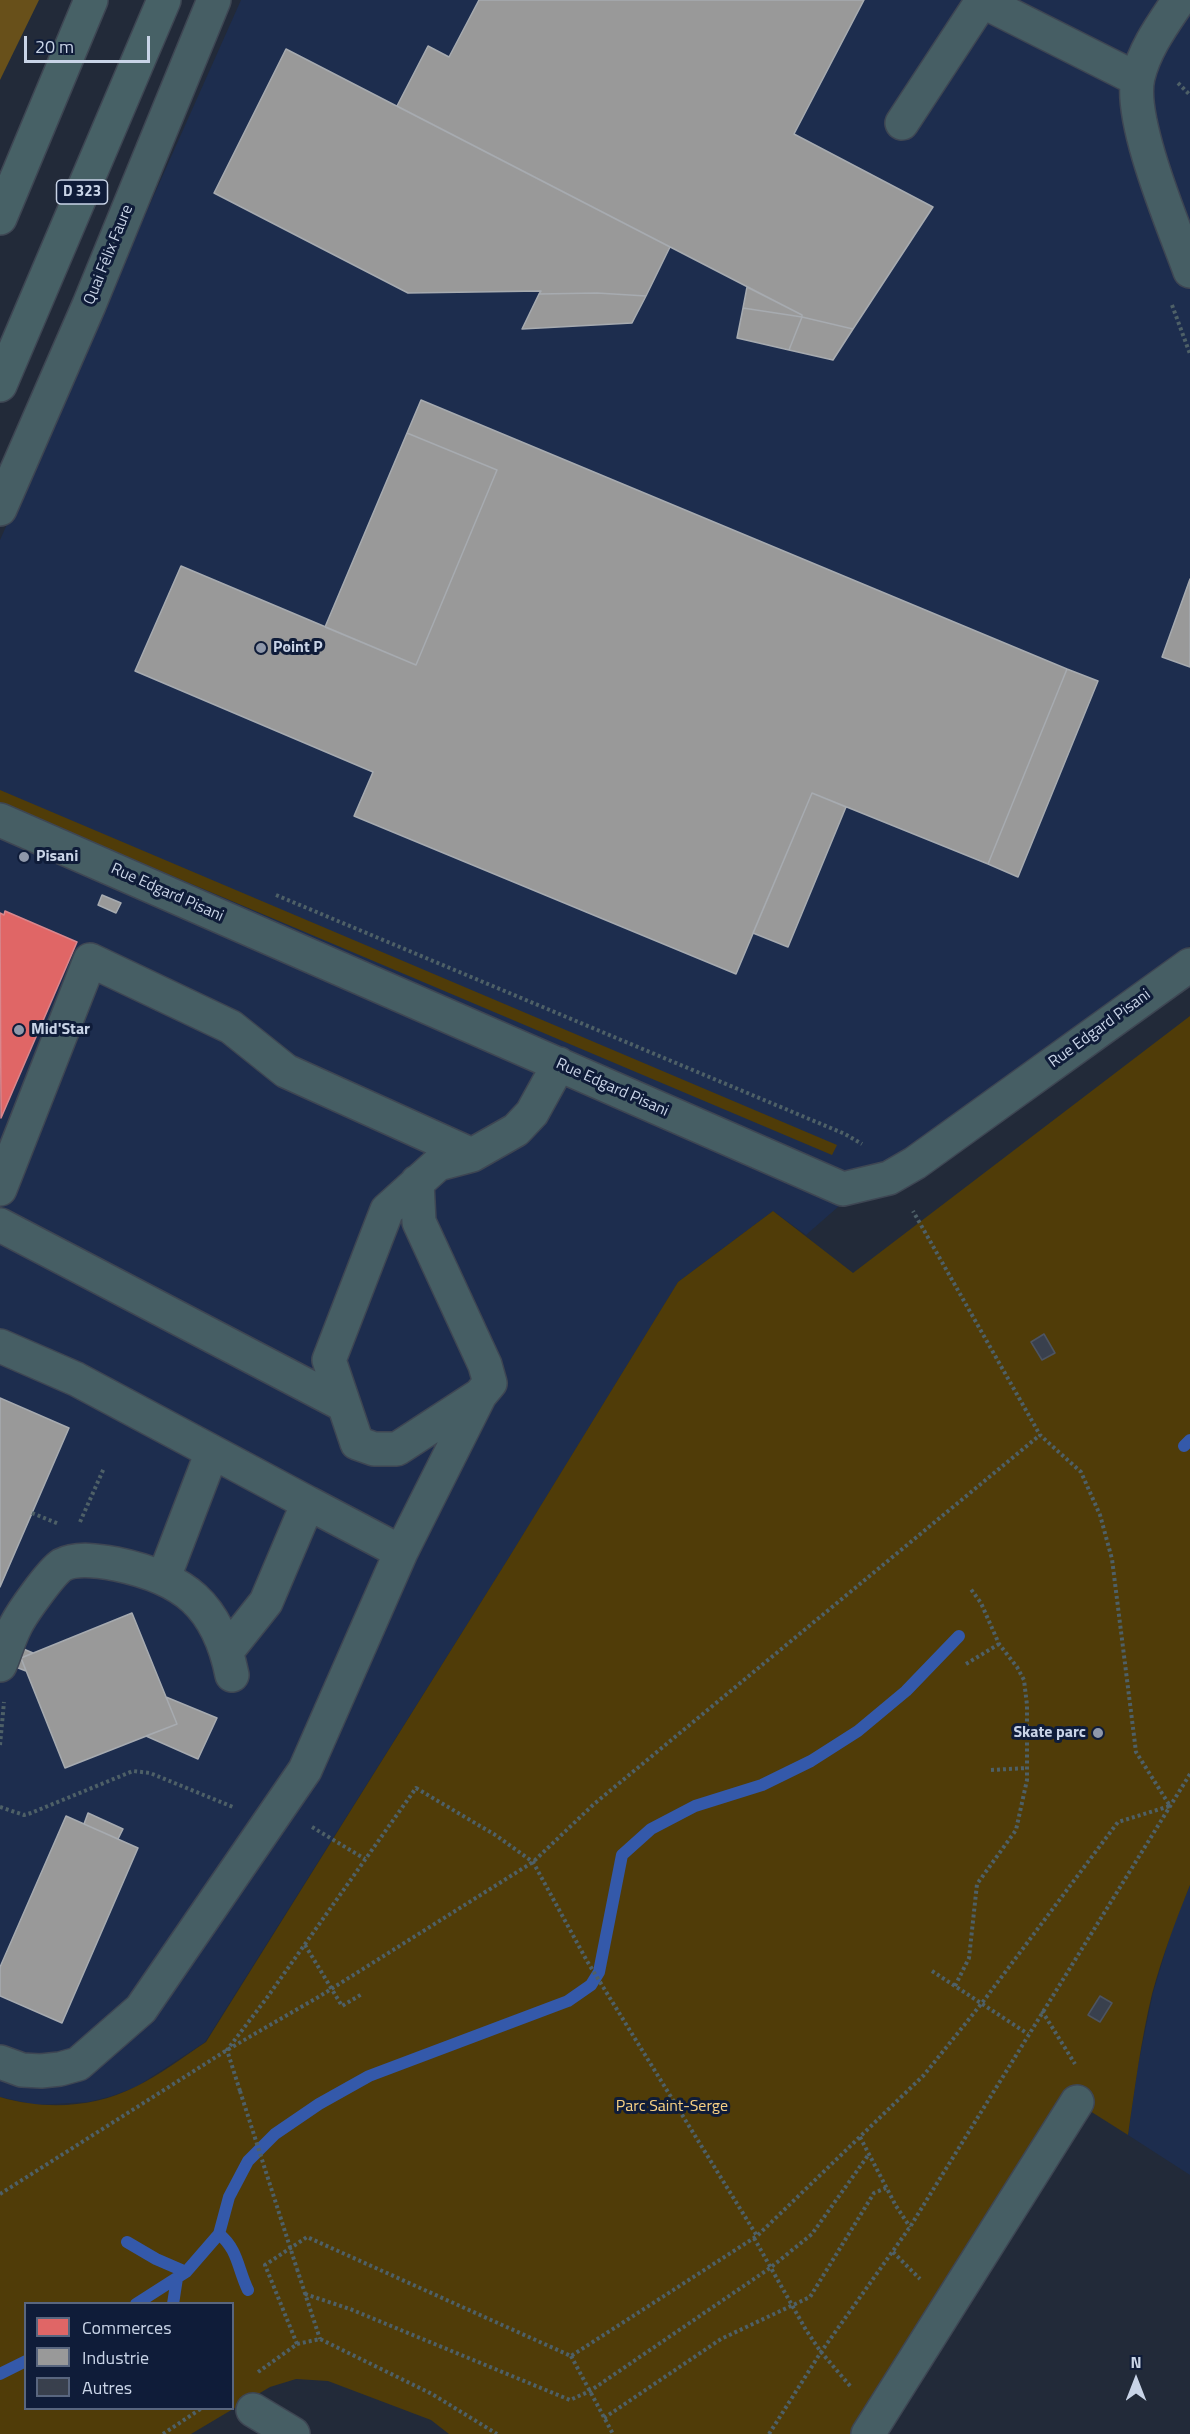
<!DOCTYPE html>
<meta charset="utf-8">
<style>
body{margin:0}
#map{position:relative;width:1190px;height:2434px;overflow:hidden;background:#222a39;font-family:"Titillium Web",sans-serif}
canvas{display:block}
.legend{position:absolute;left:24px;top:2302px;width:210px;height:108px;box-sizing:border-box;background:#0f1c39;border:2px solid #59667f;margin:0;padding:8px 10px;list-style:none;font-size:18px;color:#c9d4e7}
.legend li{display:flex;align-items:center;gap:12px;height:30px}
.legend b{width:30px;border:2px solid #59667f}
.north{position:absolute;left:1106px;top:2350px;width:60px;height:60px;-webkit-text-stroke:4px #0f1c39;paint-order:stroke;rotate:0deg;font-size:16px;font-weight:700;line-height:24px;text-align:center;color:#c9d4e7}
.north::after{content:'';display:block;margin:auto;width:21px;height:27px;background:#c9d4e7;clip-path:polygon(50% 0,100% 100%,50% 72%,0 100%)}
.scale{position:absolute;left:24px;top:36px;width:126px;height:27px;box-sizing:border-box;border:3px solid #c9d4e7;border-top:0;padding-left:8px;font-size:18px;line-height:21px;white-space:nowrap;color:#c9d4e7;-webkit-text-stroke:4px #0f1c39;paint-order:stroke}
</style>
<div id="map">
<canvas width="1190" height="2434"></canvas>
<ul class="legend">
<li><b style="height:16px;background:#e06666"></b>Commerces</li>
<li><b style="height:16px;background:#999"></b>Industrie</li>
<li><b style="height:16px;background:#39404d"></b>Autres</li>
</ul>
<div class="north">N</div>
<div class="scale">20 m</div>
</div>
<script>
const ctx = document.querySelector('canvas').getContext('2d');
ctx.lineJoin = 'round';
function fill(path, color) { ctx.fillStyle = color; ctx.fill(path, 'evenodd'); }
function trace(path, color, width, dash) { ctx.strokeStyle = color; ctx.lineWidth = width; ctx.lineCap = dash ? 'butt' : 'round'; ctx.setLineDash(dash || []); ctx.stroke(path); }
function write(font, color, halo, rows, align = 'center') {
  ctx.font = font + ' "Titillium Web",sans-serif'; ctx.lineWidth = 6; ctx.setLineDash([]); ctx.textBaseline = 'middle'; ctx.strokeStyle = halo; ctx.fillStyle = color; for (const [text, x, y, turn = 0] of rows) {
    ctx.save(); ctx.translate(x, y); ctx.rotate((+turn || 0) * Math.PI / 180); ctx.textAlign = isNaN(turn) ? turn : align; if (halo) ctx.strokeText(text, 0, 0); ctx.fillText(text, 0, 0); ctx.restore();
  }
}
const built = new Path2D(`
 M241,0H1190V946L855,1192L806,1235L773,1211L678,1282L508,1559L205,2042L136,2087L112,2096L88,2102L36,2105L0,2097V540Z
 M1190,1885V2175L1128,2135L1138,2065L1153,1993L1173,1926Z`);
const green = new Path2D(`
 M0,790L837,1145L832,1155L0,803Z
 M1190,1016V1885C1176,1920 1162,1957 1152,1994C1141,2040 1135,2087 1128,2135L1090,2111L854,2434H449L431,2420L328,2381L296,2379L270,2387L191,2434H0V2097C44,2110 94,2108 135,2087C160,2075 183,2057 206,2042L508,1559L678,1282L773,1211L853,1273ZM26,2304H232V2408H26Z`);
const forest = new Path2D(`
 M0,0H39L0,80Z`);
const shops = new Path2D(`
 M5,911L77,942L1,1118L0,913L4,915Z`);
const industry = new Path2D(`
 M479,0H864L794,134L933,207L853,329L802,317V315L397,106L428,46L449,57Z
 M286,49L670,247L646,296L597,293L539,294L541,291L408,293L214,193Z
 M747,287L802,315V317L743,308Z
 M597,293L646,296L632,323L522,329L539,294Z
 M743,308L802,317L789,350L737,338Z
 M802,317L853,329L833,360L789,350Z
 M421,400L1067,669L988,864L812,793L736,974L354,816L373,772L135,671L181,566L416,665L497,470L407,433Z
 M407,433L497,470L416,665L325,627Z
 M1190,579V667L1162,657Z
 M1067,669L1098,681L1018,877L988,864Z
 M812,793L846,807L788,947L753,933Z
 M102,895L121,903L116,913L98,905Z
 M0,1398L69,1428L0,1587Z
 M132,1613L177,1724L65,1768L21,1658Z
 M0,1639L33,1653L21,1658L26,1671L0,1661Z
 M166,1697L217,1718L198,1759L146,1736L177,1724Z
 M88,1813L123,1829L118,1839L84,1824Z
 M66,1816L138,1848L62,2023L0,1996V1967Z`);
const stream = new Path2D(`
 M1184,1446L1190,1440
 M219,2234C238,2249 238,2270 248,2290
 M127,2242L156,2259L186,2272
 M136,2304L186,2272L219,2234L229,2197L248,2161L275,2134L319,2104L369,2076L568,2001L591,1985L599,1972L622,1855L651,1829L695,1806L762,1785L811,1761L858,1731L906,1691L959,1636
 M173,2304L177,2278
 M0,2374L26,2361`);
const building = new Path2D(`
 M1044,1334L1055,1353L1042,1360L1031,1342Z
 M1100,1996L1112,2003L1100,2022L1088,2015Z`);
const path = new Path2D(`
 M1178,83L1190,95
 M1172,305L1190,354
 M276,895L845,1134L862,1144
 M32,1513L59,1524
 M80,1522L104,1468
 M966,1664L999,1644
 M0,1745L4,1702
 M991,1770L1027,1768
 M0,1807L24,1815L31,1813L133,1771L150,1773L233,1807
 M312,1827L365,1859
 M305,1945L342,2006L362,1994
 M932,1971L1028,2034
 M955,1986L969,1958L977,1884L1016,1830L1027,1780V1705L1024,1680L1017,1667L999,1644L981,1603L970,1588
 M1042,2011L1075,2064
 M240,2091L227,2050L266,1999L416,1788L497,1836L533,1862L587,1961L757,2236
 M860,2137L896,2206L910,2227
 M0,2194L227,2050L320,1996L533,1862L594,1804L1040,1435
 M754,2238L806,2330L821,2352L851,2387
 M893,2252L920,2279
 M297,2269L320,2339
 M305,2294L350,2309L570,2400L590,2391L770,2268L812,2234L869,2154
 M297,2344L265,2265L307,2237L571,2356L757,2236L924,2075L982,2003L1118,1822L1170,1806L1136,1752L1112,1559L1100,1515L1081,1472L1040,1435L913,1211
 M571,2356L613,2434
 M258,2372L297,2344L320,2339L432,2394L497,2434
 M604,2418L721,2339L810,2297L874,2193L886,2188
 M163,2434L202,2408
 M769,2434L821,2352L910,2227L1190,1774`);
const minor = new Path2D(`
 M1179,0C1163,24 1145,48 1138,77C1128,120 1174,227 1190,271
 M902,123L982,1L1137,79
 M0,509L89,305L214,0
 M0,820L843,1189L889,1178L915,1163L1190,965
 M417,1182L419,1222L485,1365L490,1383L480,1395L397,1449H374L357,1443L329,1360L387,1210L438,1164L472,1155L516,1130L532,1113L559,1064
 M0,1189L90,960L231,1027L286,1071L472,1155
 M0,1225L344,1405
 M0,1346L76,1379L308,1503L266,1602L227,1651
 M401,1552L480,1395
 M164,1577L212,1452
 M0,1665C5,1653 9,1639 15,1627C21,1614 51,1572 62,1565C77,1557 100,1561 116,1564C184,1578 218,1605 232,1675
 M0,2062L22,2070L41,2071L60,2069L78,2064L141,2009L305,1770L401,1552L308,1503
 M253,2410L293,2434
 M868,2434L1077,2102`);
const highway = new Path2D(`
 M0,218L91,0
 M0,385L164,0`);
const pathBridge = new Path2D(`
 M240,2091L297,2269`);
const markers = [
 [261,648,6,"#8f98aa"],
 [24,857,6,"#8f98aa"],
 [19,1030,6,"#8f98aa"],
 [1098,1733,6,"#8f98aa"]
];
const shields = [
 [82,192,51]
];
const shieldNames = [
 ["D 323",82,192]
];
const streetNames = [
 ["Quai Félix Faure",109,255,-68],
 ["Rue Edgard Pisani",167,893,24],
 ["Rue Edgard Pisani",1100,1029,-36],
 ["Rue Edgard Pisani",612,1088,24]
];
const poiNames = [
 ["Point P",273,648],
 ["Pisani",36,857],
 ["Mid'Star",31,1030],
 ["Skate parc",1086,1733,"right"]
];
const parkNames = [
 ["Parc Saint-Serge",672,2107]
];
fill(built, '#1d2d4e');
fill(green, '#503c08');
fill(forest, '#68501a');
fill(shops, '#e06666');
trace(shops, '#d9878d', 1.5);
fill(industry, '#999');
trace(industry, '#a7abb0', 1.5);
trace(stream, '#3459aa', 12);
fill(building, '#39404d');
trace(building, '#4d5461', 1.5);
trace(minor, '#3e4653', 36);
trace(highway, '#3e4653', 36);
trace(path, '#4e6067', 4, [3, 3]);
trace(minor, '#465e64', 33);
trace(highway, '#476166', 33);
trace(pathBridge, '#4e6067', 4, [3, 3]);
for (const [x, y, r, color] of markers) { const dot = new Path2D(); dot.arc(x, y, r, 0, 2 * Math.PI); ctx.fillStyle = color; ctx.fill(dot); trace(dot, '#0f1c39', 2); }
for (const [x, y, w] of shields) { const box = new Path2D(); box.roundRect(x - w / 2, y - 12, w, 24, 4.5); ctx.fillStyle = '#0f1c39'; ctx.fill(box); trace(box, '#c9d4e7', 1.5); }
write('bold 15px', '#c9d4e7', null, shieldNames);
write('16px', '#c9d4e7', '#0f1c39', streetNames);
write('bold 16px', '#c9d4e7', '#0f1c39', poiNames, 'left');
write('16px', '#f8d184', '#0f1c39', parkNames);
</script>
